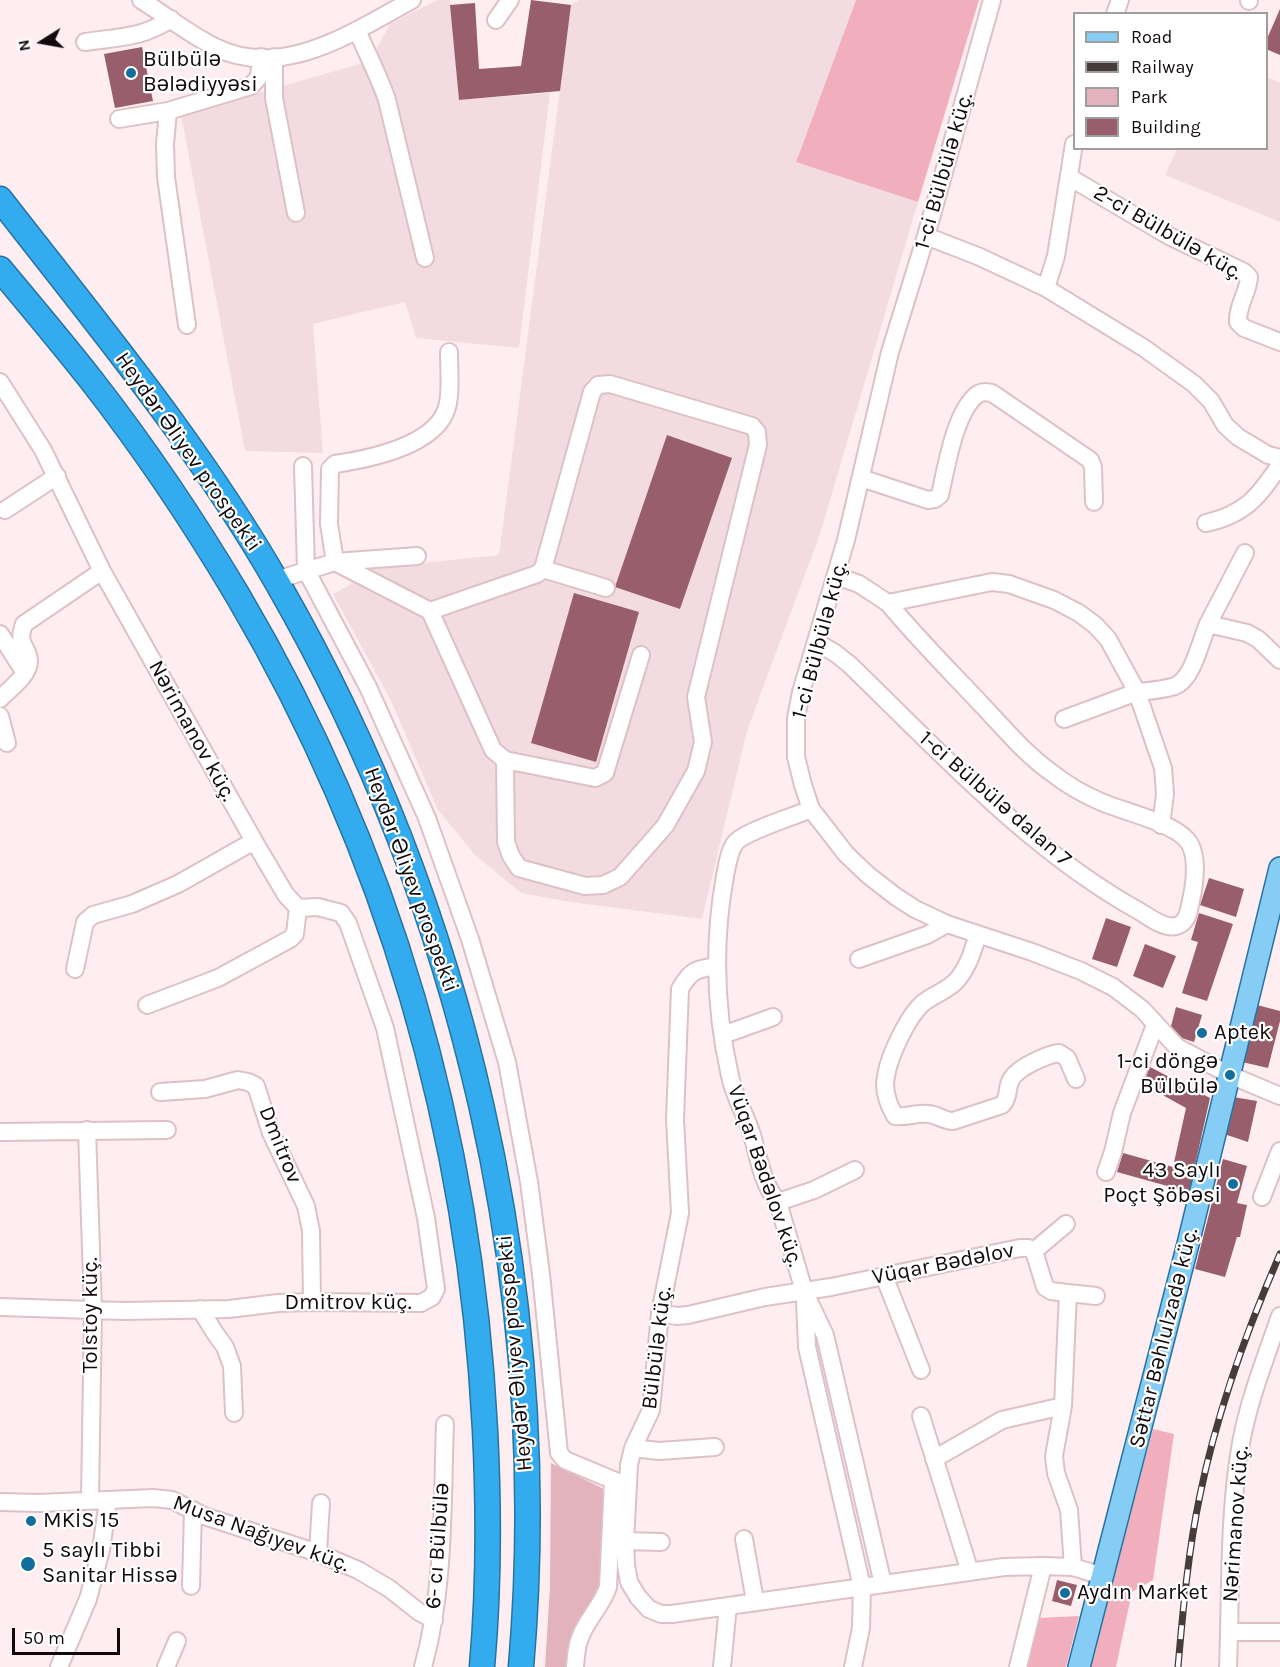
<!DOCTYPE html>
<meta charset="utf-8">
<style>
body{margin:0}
#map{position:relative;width:1280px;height:1667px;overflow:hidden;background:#ffeef1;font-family:Karla,sans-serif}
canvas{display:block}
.legend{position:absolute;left:1073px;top:12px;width:195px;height:138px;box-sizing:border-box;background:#fff;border:2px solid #a09d9d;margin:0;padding:8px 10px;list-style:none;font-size:18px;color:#11090b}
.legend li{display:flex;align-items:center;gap:12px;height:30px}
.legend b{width:30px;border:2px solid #a09d9d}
.north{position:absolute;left:12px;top:12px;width:60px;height:60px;-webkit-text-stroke:4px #fff;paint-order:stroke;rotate:259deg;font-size:16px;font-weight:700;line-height:24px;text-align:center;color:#11090b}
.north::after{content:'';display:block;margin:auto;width:21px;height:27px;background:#11090b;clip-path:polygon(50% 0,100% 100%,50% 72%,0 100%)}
.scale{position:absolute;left:12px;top:1628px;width:108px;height:27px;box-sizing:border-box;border:3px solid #11090b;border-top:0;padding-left:8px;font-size:18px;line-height:21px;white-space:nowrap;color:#11090b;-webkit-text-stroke:4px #fff;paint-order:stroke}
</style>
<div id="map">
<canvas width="1280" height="1667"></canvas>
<ul class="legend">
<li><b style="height:8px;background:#85cdf5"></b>Road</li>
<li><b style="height:8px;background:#463c3e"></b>Railway</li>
<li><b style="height:16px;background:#e2b2bd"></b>Park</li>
<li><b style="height:16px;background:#995e6c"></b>Building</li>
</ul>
<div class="north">N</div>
<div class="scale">50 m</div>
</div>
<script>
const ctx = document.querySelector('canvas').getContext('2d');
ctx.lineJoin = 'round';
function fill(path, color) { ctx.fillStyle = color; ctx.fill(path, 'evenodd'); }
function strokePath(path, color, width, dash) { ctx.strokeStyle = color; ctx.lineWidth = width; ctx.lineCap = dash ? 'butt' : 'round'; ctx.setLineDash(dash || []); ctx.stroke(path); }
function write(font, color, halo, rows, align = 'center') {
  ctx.font = font + ' Karla,sans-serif'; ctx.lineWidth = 4.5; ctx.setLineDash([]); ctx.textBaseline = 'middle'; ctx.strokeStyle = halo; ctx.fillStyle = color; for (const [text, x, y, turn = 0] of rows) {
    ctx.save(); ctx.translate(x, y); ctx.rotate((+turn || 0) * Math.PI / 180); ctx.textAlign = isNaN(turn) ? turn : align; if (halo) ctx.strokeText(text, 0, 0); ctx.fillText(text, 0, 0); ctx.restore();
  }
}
const built = new Path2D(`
 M437 0H450L459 100 550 93 519 348 416 338 405 302 313 324 323 453 245 451 181 115 370 61 390 24Z
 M579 0H856L796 161 918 202 820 534 747 731 702 919 570 902 521 893 475 855 438 810 391 701 333 594 364 577 374 568 499 555 571 5Z
 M1267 77 1280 83V222L1165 175 1177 149 1266 148Z`);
const green = new Path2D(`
 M551 1463 602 1488 608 1499 602 1590 569 1667H545L550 1587Z`);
const forest = new Path2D(`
 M856 0H979L918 202 796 162Z
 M1153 1429 1174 1434 1153 1580 1132 1592 1116 1667H1090Z
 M1079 1616 1066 1667H1027L1038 1618Z`);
const building = new Path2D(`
 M531 0 571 5 560 91 459 100 450 5 475 3 479 69 521 66Z
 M1280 9V55L1266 49V41Z
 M142 47 153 101 115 108 104 54Z
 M667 435 732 458 680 609 615 587Z
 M574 593 639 612 596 762 531 743Z
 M1209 878 1244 889 1236 917 1200 905Z
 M1199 913 1233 924 1207 1001 1182 993 1198 942 1191 940Z
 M1106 918 1131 927 1117 967 1092 959Z
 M1145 944 1176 956 1163 988 1133 976Z
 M1257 1005 1280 1011V1021L1268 1068 1242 1062Z
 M1176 1007 1202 1015 1194 1042 1169 1034Z
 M1150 1067 1210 1098 1189 1192 1117 1172 1123 1153 1173 1167 1186 1108 1141 1083Z
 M1233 1097 1257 1101 1248 1142 1224 1134Z
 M1223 1159 1247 1166 1237 1203 1247 1205 1240 1237H1237L1225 1277 1195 1269Z
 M1057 1580 1077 1585 1071 1606 1052 1601Z`);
const minor = new Path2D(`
 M141 0C165 15 189 34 215 47 282 81 355 31 412 0
 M992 0 926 236 890 352 846 540 801 692 796 718V757L803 785 811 809 846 854 868 875 895 896 915 909 947 924 1032 952 1081 971 1113 987 1142 1009 1177 1047 1230 1075 1280 1096
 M1249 1V0
 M1115 14 1120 0
 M496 20 510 0
 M357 30C367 54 379 76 387 100L425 258
 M85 42C119 37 142 38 171 19
 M274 57V98L296 213
 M168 111 165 144 166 177 187 325
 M119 119 168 111 251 86 259 77 261 57
 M1069 177 1169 236 1244 272 1249 277C1248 293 1237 306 1238 322L1244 328 1280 342
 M926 236 980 257 1046 288 1144 348 1194 384 1211 401 1225 425 1238 437 1268 455 1280 458
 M1046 288 1056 256 1074 144
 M0 382 43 450 102 571 254 841 286 895 298 908 295 934 290 939 218 978 147 1005
 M303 466 306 570 368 687 427 818 470 939 507 1062 529 1182 541 1274 559 1453 565 1460 627 1486
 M861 478 928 500 935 499 940 495C946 469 955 410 978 394 983 391 987 392 992 393L1090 460 1093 467 1094 502
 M5 510 57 476
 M1206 523C1246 514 1258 497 1280 465
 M335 562 430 611
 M335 562 417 556
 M543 569 606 588
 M837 576 859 584 888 603 992 582 1009 584 1054 600 1079 613 1095 625 1108 639 1137 692C1149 691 1163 690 1175 686 1193 679 1200 642 1208 624L1247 633 1258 639 1280 660
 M276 580 335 562 329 524 330 469 335 464C369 459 441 445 448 403 451 387 449 368 449 352
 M1208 624 1245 553
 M0 634 25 673
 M816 642 835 653 849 664C938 750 1029 850 1139 911 1149 917 1164 929 1176 926 1188 923 1189 910 1191 900 1195 883 1199 852 1186 839 1171 822 1121 811 1099 801 1083 794 1066 784 1052 773 1025 754 1003 727 980 703 949 670 917 638 888 603
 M0 699C9 689 29 676 29 661 28 644 16 647 24 624L102 571
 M0 716 7 743
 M1064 719 1137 692 1163 768 1165 794 1161 825
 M505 760 506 842 511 856 519 868 585 886 603 885 620 877 665 826 696 771 703 742 696 697 758 445 757 432 752 426 610 384 598 385 592 392 543 569 537 574 430 611 493 750 505 760 595 778 605 773 641 655
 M811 809C795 816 746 831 736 842 729 850 727 866 725 876 713 942 715 1010 730 1076 734 1097 746 1115 752 1135 759 1158 762 1184 778 1202L804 1291 825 1335 883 1584
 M978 934C973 950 969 966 957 980 949 990 934 994 923 1003 908 1016 889 1056 886 1076 883 1090 888 1104 895 1116 907 1118 918 1112 929 1114 938 1115 944 1121 953 1121L1002 1105C1011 1095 1005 1088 1012 1078 1019 1067 1046 1055 1059 1053L1067 1058 1076 1079
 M859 959 927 935 947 924
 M717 966C696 969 691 970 680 989L675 1119 680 1213 660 1313 651 1410 633 1448 629 1465 625 1541 626 1565 629 1582 638 1597 649 1609 661 1614H672L1004 1567 1043 1566 1073 1567 1103 1576
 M75 969 85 922 93 915 132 904 178 884 254 841
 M723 1035 773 1017
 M160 1092 205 1089 238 1080 248 1082 256 1086 271 1133 306 1206 311 1231 312 1302
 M87 1130 93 1309 90 1500
 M0 1132 167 1130
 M1106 1172 1113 1152 1122 1113 1155 1025
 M1262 1197 1280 1151
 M778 1202 814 1190 855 1170
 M1034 1251 1066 1224
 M884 1276 921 1370
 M1068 1293 1096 1296
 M805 1301 807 1347 862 1587 861 1628 853 1667
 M0 1307 123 1311 229 1309 278 1303 312 1302 421 1303 432 1297 436 1289 426 1218 385 1028 348 923 341 913 318 907 298 908
 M200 1309 215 1333 225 1347 232 1366 234 1413
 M660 1313 677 1316 688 1315 765 1297 831 1287 1020 1248H1028L1034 1251 1045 1287 1051 1291 1068 1293 1063 1406 1054 1456 1056 1473 1069 1510 1073 1567
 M921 1416 970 1572
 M633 1448 659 1451 715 1447
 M934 1459 1002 1420 1063 1406
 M0 1502 39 1503 153 1498 172 1500 204 1516 318 1553 358 1570 390 1589 419 1612 434 1620
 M744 1539 755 1601
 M625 1541 661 1542
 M318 1553 321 1503
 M191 1586 193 1510
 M1229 1632H1280
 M59 1667 88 1599 101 1550 108 1500
 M166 1667 177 1641
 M423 1667C445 1588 442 1505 445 1424
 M575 1667C576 1657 576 1647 580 1638 586 1620 602 1606 608 1587L613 1481
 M722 1667 728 1606
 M1018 1667 1043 1566
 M1228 1667C1231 1592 1228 1517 1241 1443 1249 1399 1266 1357 1280 1316`);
const major = new Path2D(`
 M1079 1667 1188 1244 1280 868`);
const highway = new Path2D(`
 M0 199C97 324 199 446 278 584 465 909 553 1293 521 1667
 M0 269C31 306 62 343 92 381 145 449 194 522 238 596 389 852 470 1134 485 1430 489 1509 489 1588 482 1667`);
const rail = new Path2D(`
 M1178 1667C1183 1610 1188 1552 1200 1495 1217 1412 1246 1332 1280 1254`);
const markers = [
 [131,73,6,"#126e9d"],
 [1202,1033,6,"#126e9d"],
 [1230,1075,6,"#126e9d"],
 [1233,1184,6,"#126e9d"],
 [31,1521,6,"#126e9d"],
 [28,1564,8,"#126e9d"],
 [1065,1593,6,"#126e9d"]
];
const poiNames = [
 ["Bülbülə",143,60],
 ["Bələdiyyəsi",143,85],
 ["Aptek",1214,1033],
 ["1-ci döngə",1218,1062,"right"],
 ["Bülbülə",1218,1087,"right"],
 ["43 Saylı",1221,1171,"right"],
 ["Poçt Şöbəsi",1221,1196,"right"],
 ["MKİS 15",43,1521],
 ["5 saylı Tibbi",42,1551],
 ["Sanitar Hissə",42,1576],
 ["Aydın Market",1077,1593]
];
const streetNames = [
 ["1-ci Bülbülə küç.",944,171,-74],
 ["2-ci Bülbülə küç.",1168,233,30],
 ["Heydər Əliyev prospekti",188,452,55],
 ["1-ci Bülbülə küç.",820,640,-75],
 ["Nərimanov küç.",192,731,61],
 ["1-ci Bülbülə dalan 7",995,799,41],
 ["Heydər Əliyev prospekti",411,880,70],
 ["Dmitrov",280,1145,68],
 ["Vüqar Bədəlov küç.",765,1176,71],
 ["Vüqar Bədəlov",943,1264,-11],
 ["Dmitrov küç.",348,1303],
 ["Tolstoy küç.",91,1315,-90],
 ["Səttar Bəhlulzadə küç.",1164,1338,-76],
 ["Bülbülə küç.",657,1348,-83],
 ["Heydər Əliyev prospekti",515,1353,-95],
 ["Nərimanov küç.",1236,1524,-86],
 ["Musa Nağıyev küç.",261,1534,20],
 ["6- cı Bülbülə",438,1546,-86]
];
fill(built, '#f3dce1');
fill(green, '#e2b2bd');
fill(forest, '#f1afbe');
fill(building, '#995e6c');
strokePath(minor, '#ddc1c6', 20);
strokePath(major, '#27739f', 24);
strokePath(highway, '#27739f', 27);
strokePath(minor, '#fff', 16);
strokePath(major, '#85cdf5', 21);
strokePath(highway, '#33acef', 24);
strokePath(rail, '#463c3e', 7);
strokePath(rail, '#fff', 4.5, [14]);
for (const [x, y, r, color] of markers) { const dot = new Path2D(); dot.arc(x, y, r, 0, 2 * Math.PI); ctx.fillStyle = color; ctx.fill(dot); strokePath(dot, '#fff', 2); }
write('22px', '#11090b', '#fff', poiNames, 'left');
write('22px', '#11090b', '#fff', streetNames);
</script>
